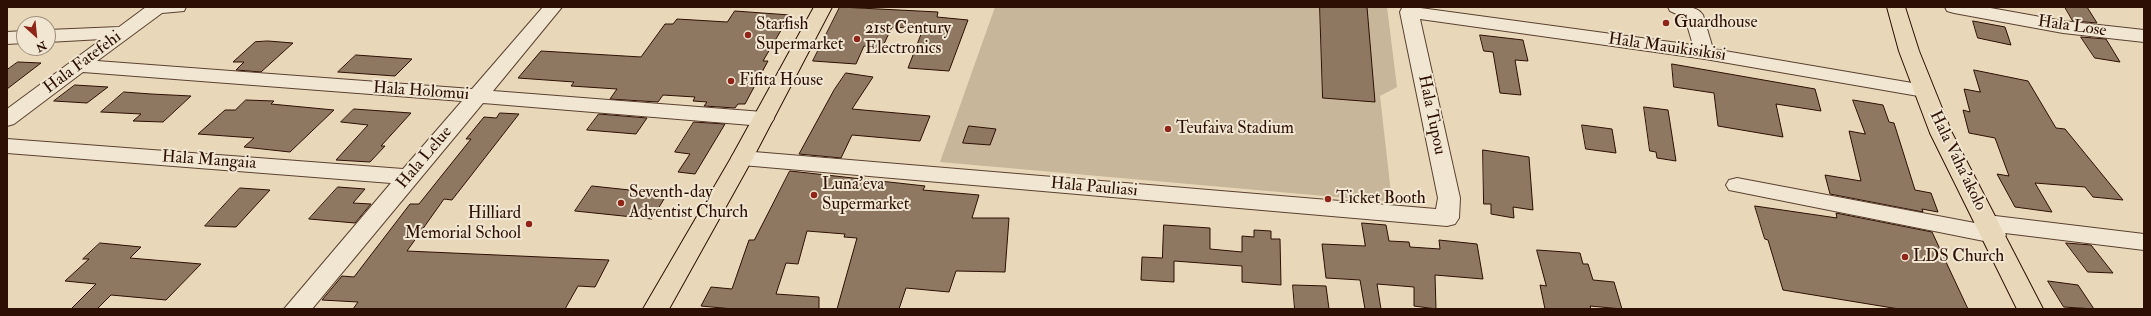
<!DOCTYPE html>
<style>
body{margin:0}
#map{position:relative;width:2151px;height:316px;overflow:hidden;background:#e8d8b9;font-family:"IM FELL Double Pica",serif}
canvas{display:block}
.frame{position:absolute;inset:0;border:8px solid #2d0f03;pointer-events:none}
.north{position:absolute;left:16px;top:16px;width:40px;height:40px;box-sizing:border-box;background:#f0e6d2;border:1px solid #a2907f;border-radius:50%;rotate:153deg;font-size:11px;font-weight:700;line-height:16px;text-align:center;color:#2d0f03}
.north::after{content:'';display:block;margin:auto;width:14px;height:18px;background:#8f2418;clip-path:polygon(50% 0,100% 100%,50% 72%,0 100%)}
</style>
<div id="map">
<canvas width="2151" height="316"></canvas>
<div class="frame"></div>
<div class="north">N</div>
</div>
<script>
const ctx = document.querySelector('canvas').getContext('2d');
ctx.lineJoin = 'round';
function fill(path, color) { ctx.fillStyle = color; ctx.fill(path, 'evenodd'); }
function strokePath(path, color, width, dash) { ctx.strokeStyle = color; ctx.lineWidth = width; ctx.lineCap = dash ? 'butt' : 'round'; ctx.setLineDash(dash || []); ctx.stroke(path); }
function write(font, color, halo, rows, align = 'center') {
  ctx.font = font + ' "IM FELL Double Pica",serif'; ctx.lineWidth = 4; ctx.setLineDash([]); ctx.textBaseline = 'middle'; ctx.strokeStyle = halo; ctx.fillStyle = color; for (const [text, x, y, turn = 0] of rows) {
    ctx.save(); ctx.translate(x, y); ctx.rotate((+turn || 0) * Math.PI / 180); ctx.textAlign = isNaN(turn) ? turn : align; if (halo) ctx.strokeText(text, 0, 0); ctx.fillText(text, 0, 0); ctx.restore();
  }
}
const green = new Path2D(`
 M995 7H1387L1397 87 1380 96 1392 202 940 162Z`);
const building = new Path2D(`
 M840 7 938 12 937 17 968 20 949 71 908 68 923 29 892 27 882 48 864 46 856 64 813 61Z
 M1320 7H1367L1375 102 1323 98Z
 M2065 7H2087L2097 23 2073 21Z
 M735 11 790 15 763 61H768L745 104H738L735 108 704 106 707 102 693 101 695 97 663 95 658 102 610 99 617 89 571 86 574 82 518 78 541 51 641 57 665 24H673L677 19 727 22Z
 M1973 21 2005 27 2011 45 1978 38Z
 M1480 35 1523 40 1528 61 1515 60 1521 95 1500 93 1493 52 1484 51Z
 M2081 37 2106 39 2120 62 2095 58Z
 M268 41 293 43 261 72 236 70 244 62H233L255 42Z
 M356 55 412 59 395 76 338 72Z
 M18 62 41 63 7 89V70Z
 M1672 64 1815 89 1821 111 1776 104 1783 137 1718 126 1714 93 1674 87Z
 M1974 70 2028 81 2056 128 2065 129 2123 200 2093 197 2085 187 2035 183 2052 212 2015 207 1997 174 2009 176 1995 138 1969 133 1963 110 1970 112 1964 89 1980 92Z
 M846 73 873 77 852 109 930 116 920 141 852 135 841 158 799 154 834 90Z
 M75 85 108 87 87 103 54 101Z
 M124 92 151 94 191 96 163 122 133 121 141 114 101 112Z
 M246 100 274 101 271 104 334 110 290 152 244 147 254 138 198 134 225 110H235Z
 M1853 100 1883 105 1889 122 1894 123 1915 190 1931 193 1938 212 1922 209 1923 212 1830 194 1825 175 1861 181 1849 131 1865 134Z
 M1644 107 1668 110 1676 161 1657 158 1656 152 1650 151Z
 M354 109 411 113 381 146H385L370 162 336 160 368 125 341 122Z
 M500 113 519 114 452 200 444 199 407 251 609 260 595 287 578 286 565 309H353L358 302 322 300 342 276 354 277 410 204H419L471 139H466L484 117 496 118Z
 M599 114 647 118 636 134 587 130Z
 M694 122 725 124 695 174 678 172 690 154 675 152Z
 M1582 125 1612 129 1616 153 1586 149Z
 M969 126 996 129 990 145 963 143Z
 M1483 150 1529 157 1533 210 1513 207 1514 218 1491 214V204H1484Z
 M790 171 925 186 923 190 979 195 972 218H1009L1005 272 956 271 949 292 906 288 899 309H837L857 238 844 237 845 234 807 231 798 264 786 263 776 294 819 297V309H733L701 306 711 287 732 289 749 240H754Z
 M592 186 667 194 652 219 575 211Z
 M338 187 365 189 353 203 371 204 355 223 309 219Z
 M240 188 270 190 236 227 205 226Z
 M1755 206 1837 218 1836 213 1932 232 1968 309H1899L1783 290 1768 240 1765 239Z
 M1362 223 1386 225 1389 241 1409 242 1410 247 1440 249 1439 240 1477 244 1483 279 1435 275 1436 309 1414 306V287L1377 284 1381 309H1365L1360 280 1326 278 1322 244 1365 246Z
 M1164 225 1210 228V249L1242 252V236L1254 237V230L1271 231V239H1280L1281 285 1242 282V266L1174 261V282L1141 280 1142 257 1162 258Z
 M100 243 141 247 130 258 201 264 166 300 111 295 97 309H71L96 284 65 281 89 259H83Z
 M2066 243 2091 245 2113 273 2088 272Z
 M1537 250 1580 253 1583 264H1588L1593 280 1614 282 1622 309 1590 306 1591 309H1545L1540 285 1546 286Z
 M2048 281 2078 285 2094 309 2064 307Z
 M1293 285 1326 286 1329 309H1295Z`);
const minor = new Path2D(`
 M146 7H186L184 11 162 13 97 61 472 89 543 7H562L493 91 763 112 770 114 774 119 770 124 763 126 483 103 312 309H284L391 183 7 153V139L403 169 462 101 83 72 14 124 7 126V109L102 39 48 42V30L119 27Z
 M1413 7 1693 45 1685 18 1670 11 1668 7C1680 7 1696 4 1703 15L1713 49 1924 85 1931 87 1934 91 1931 95 1924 97 1705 59 1420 19 1460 198 1459 218 1455 224 1447 226 742 165 734 163 731 158 734 153 742 151 1436 209 1438 198 1400 12 1402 8Z
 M1945 7H1985L2063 21 2144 30V42L2063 33 1954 13 1947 11Z
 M24 31V43L7 44V32Z
 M1737 178 1975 223 1979 217 1987 215 2144 234V250L2005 233 2006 235 2002 241 1994 243 1729 190 1726 185 1729 180Z`);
const major = new Path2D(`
 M814 7H832L753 158 669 309H643L731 158Z
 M1887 7H1905L1919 51 1952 133 2043 309H2017L1930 133 1899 51Z`);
const markers = [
 [1666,23,4,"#8f2418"],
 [748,35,4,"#8f2418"],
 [857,39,4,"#8f2418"],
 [731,81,4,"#8f2418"],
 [1168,129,4,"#8f2418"],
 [814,195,4,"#8f2418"],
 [1328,199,4,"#8f2418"],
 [621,203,4,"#8f2418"],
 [529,224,4,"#8f2418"],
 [1905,257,4,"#8f2418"]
];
const poiNames = [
 ["Guardhouse",1674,23],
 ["Starfish",756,25],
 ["Supermarket",756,45],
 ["21st Century",865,29],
 ["Electronics",865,49],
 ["Fifita House",739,81],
 ["Teufaiva Stadium",1176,129],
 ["Luna'eva",822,185],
 ["Supermarket",822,205],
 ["Seventh-day",629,193],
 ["Adventist Church",629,213],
 ["Ticket Booth",1336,199],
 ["Hilliard",521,214,"right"],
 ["Memorial School",521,234,"right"],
 ["LDS Church",1913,257]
];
const streetNames = [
 ["Hala Lose",2072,27,8],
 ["Hala Mauikisikisi",1667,48,8],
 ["Hala Fatefehi",83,63,-37],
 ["Hala Holomui",421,92,4],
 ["Hala Tupou",1431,115,78],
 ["Hala Lelue",425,158,-50],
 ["Hala Mangaia",209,161,4],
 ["Hala Vaha'akolo",1957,161,64],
 ["Hala Pauliasi",1094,188,5]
];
fill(green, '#c8b69a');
fill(building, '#8e7862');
strokePath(building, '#2d0f03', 1);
strokePath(minor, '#5c4130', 2);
strokePath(major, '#2d0f03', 2);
fill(minor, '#f0e6d2');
fill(major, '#e8d8b9');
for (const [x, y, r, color] of markers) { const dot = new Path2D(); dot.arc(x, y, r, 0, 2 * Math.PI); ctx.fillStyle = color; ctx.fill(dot); strokePath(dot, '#f0e6d2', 1.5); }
write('17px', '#2d0f03', '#f0e6d2', poiNames, 'left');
write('17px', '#2d0f03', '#f0e6d2', streetNames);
</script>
